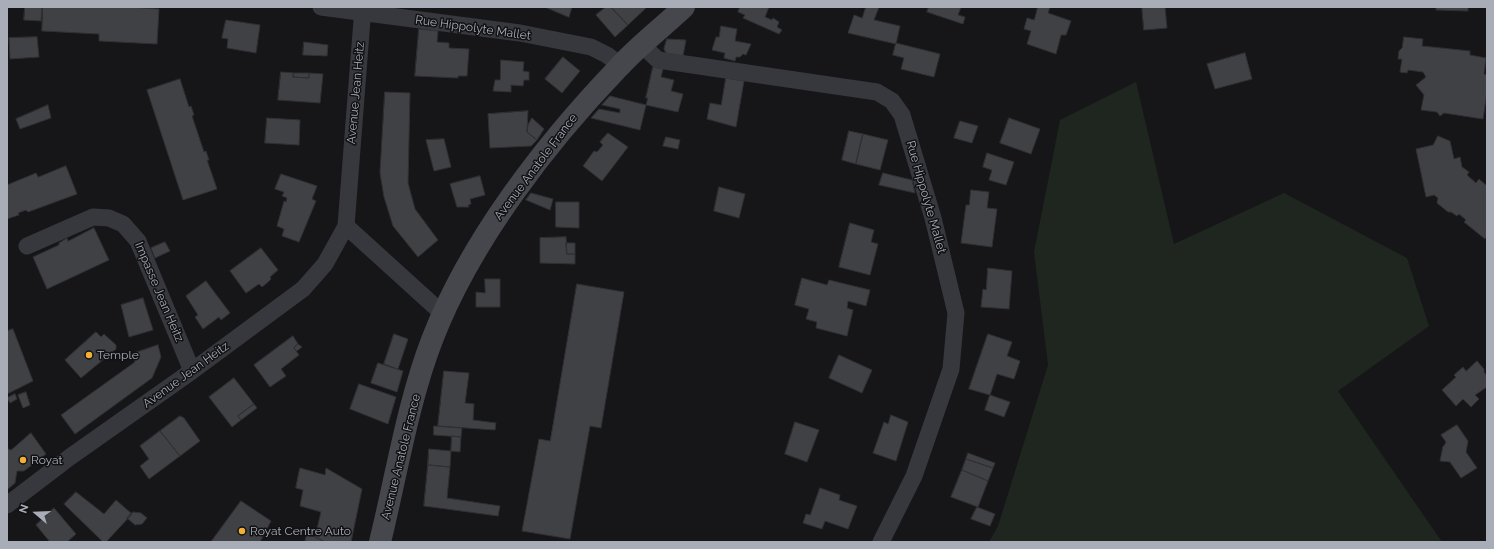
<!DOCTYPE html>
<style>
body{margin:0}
#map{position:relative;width:1494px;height:549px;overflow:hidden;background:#161618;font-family:Raleway,sans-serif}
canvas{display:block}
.frame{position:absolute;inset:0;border:8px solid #a8adb8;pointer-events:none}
.north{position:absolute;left:16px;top:493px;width:40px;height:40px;-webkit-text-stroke:3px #111113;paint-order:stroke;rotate:289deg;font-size:11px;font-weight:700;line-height:16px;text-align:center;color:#a8adb8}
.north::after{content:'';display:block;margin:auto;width:14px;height:18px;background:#a8adb8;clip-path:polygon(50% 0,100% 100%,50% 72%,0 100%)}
</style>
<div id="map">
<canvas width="1494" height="549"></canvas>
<div class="frame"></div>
<div class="north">N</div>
</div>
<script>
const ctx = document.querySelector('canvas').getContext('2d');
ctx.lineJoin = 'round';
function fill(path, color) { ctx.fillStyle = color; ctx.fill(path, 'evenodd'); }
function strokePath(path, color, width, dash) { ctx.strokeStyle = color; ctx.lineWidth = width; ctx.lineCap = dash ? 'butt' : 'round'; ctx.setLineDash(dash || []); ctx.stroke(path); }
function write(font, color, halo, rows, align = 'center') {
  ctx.font = font + ' Raleway,sans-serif'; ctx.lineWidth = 3; ctx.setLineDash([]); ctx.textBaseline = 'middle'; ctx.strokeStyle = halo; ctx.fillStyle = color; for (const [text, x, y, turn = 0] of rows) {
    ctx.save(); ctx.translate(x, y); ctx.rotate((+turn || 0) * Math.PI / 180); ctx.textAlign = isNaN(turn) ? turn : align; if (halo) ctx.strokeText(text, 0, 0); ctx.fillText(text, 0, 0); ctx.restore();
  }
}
const green = new Path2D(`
 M1136 82 1174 244 1284 193 1407 258 1429 326 1338 391 1442 542H989L998 526 1048 365 1034 252 1060 120Z`);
const building = new Path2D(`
 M25 7H42L41 21 24 20Z
 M43 7H129L159 9 157 44 99 41V34L42 31Z
 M545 7H572L569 17Z
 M606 7H611L628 25 615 37 596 15Z
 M611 7H647L628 25Z
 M740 7H769L765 17 772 20 773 18 779 22 777 27 782 30 779 34 743 18 745 15 738 12Z
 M866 7H879L874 20 900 26 896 44 848 33 854 15 862 18Z
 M929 7H961L958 15 965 17 963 24 927 12Z
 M1038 7H1050L1048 13 1071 21 1066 35H1061L1056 54 1027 44 1031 31 1024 29 1027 18 1034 20Z
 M1142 7H1165L1167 28 1144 30Z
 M1437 7H1468V11L1436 10Z
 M226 20 260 25 256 53 227 48 228 39 222 38Z
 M721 26 737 29 735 41 751 44 746 55 743 54 740 57H736L735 61 724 58 725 53 712 50 716 37H719Z
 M419 29 438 31 437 42 449 43V48L469 49 467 76H458V78L415 76Z
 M37 37 39 57 10 59 9 38Z
 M1404 37 1423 39 1422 46 1470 51V55L1486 58 1484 74 1487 75V92L1483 119 1444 113 1440 116 1437 112 1421 110 1424 95 1416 85 1426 77 1423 72 1408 70 1407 73 1400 72 1402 59H1398L1399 51 1402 48Z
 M667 39 686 40 683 56 666 53 664 49Z
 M304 42 328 45 327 56 303 55Z
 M896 43 940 54 934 77 901 69 904 58 893 55Z
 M1245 53 1252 79 1215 89 1207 64Z
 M563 57 580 71 562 93 545 79Z
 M501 60 524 62 523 71 529 72V80H524L523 86 511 85V92L493 91 495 80H500Z
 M653 67 663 69 661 77 674 80 671 91 683 94 678 112 646 105 648 98H646Z
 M281 72 294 73 293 77 309 78V73L323 74 320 103 278 100Z
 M294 73H309V78L293 77Z
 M726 78 744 81 736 127 707 119 710 103 721 105Z
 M180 79 189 107 191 106 194 115 192 116 204 152 206 151 209 160H207L217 189 183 200 147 90Z
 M385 92 410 93 408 183 415 209 438 240 418 257 393 226 384 197 380 173Z
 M610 96 646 105 640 130 591 118 599 109 620 113V109L602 105Z
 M48 105 51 118 20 129 16 119Z
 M528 111 527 132 537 140 531 146 490 148 488 114Z
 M267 118 300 120 299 145 265 143Z
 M532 118 544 129 537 140 527 132 528 125Z
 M1009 118 1040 129 1031 154 1000 143Z
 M960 121 978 126 972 143 954 138Z
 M849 131 863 134 856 164 842 160Z
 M608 133 628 147 602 181 583 166 594 151 597 152 603 145 600 142Z
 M863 134 888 140 880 170 856 164Z
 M1438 136 1450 141 1454 159 1460 157 1462 167 1469 172 1467 175 1476 183 1479 179 1487 186V236L1485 239 1464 222 1466 220 1459 214 1457 216 1451 212H1448L1437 203 1438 198 1434 195 1426 197 1416 149 1433 145Z
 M666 137 680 140 678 149 663 146Z
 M444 139 451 167 434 171 426 140Z
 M987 153 1014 162 1006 185 989 180 992 170 983 167Z
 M66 166 77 194 28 212 26 210 18 213 19 215 7 219V185L36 173 38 177Z
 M883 173 912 180 915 193 879 185Z
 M281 174 317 186 312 199 316 201 299 242 282 236 284 229 277 226 284 201 286 202 287 198 282 196 284 192 275 189Z
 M480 176 485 195 470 199 471 204 468 205 469 207H457L450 184Z
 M719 187 745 194 739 218 714 211Z
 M971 190 989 192 987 208 997 209 992 247 961 243 966 205H969Z
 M531 193 553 199 550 210 526 200Z
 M556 202H579V228L556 227Z
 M850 223 874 230 871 242 878 244 870 275 839 267Z
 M94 228 109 260 47 289 33 257 59 245V243L67 238 68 241Z
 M566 237 567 254H575V264L540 263V238Z
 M165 242 170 251 155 258 151 248Z
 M566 243H575V254H567Z
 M261 248 278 270 270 277 271 279 267 283 262 287 259 284 246 293 230 271Z
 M988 268 1012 271 1009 309 981 307 983 289 986 290Z
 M802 278 827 285 829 280 870 290 866 306 848 301 847 308 853 310 847 336 816 328 817 322 806 319 809 309 795 305Z
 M485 279H500V307H476V292L485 293Z
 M206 281 230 313 221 320 219 317 203 329 195 317 198 315 186 296Z
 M577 284 624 292 601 428 590 426 570 539 522 531 539 439 550 441Z
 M143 298 153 330 129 337 121 305Z
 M13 329 33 381 7 394V331Z
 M96 332 101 337 104 334 116 345V349L81 378 65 360Z
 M394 334 408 339 398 369 384 364Z
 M988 334 1012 342 1007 356 1020 361 1014 379 997 374 990 395 969 389Z
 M293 336 298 344 294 348 299 355 281 369 286 376 270 387 254 365Z
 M298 344 302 347 297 351 294 348Z
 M158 345 161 357 152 378 75 434 61 415 135 362 132 354Z
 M839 355 872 370 862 393 829 378Z
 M1477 361 1484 369V372L1487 376V387L1475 395 1479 399 1471 407 1463 399 1456 406 1442 390 1456 377 1454 375 1463 367 1466 371Z
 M378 363 403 371 397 392 371 383Z
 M444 371 469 373 465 403 474 404 473 420 496 423 495 430 438 426Z
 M234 378 254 404 238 416 241 420 232 427 209 397Z
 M359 384 396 397 388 424 350 409Z
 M26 392 30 405 23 408 18 395Z
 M15 394 17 399 10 403 7 398Z
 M990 395 1010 402 1004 417 985 410Z
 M254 404 257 408 241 420 238 416Z
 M891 415 908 422 896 461 873 453 884 422 888 424Z
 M180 416 184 418 200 441 180 456 160 431Z
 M795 422 819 430 807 462 785 454Z
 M1457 425 1468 441 1466 452 1477 468 1461 478 1450 462 1440 461 1443 446H1444L1446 442 1441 435Z
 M434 426 462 428 461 437 434 435Z
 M160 431 180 456 149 479 140 466 149 459 140 446Z
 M31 433 46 454 24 471H17L15 483 7 490V444L8 449 11 450Z
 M452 436 461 437 460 452 451 451Z
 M429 449 451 451 450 467 428 465Z
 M968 453 995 463 993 468 966 459Z
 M966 459 993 468 988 481 962 470Z
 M428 465 450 467 447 498 500 506 498 516 424 506Z
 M300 468 325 475 326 468 362 489 351 542H325L315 537 321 512 300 506 303 490 296 488Z
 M962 470 988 481 978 507 951 497Z
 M820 488 840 495 839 500 857 506 848 529 825 521 822 529 803 523 806 514 810 515Z
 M76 492 104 514 116 500 132 514 106 542H103L64 504Z
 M241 501 271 521 260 542H211Z
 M977 507 995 514 990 526 971 519Z
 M54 508 76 534 67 542H50L36 525Z
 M133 512 141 513 147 518 142 524 135 525 127 518Z
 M307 534 315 537 325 542H305Z`);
const minor = new Path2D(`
 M321 7 520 33 591 47 607 55 620 65
 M642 45 658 60 877 92 892 101 902 115 933 218 956 313 951 369 914 476 881 542
 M346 226 443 314
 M27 246 93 217 109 218 123 224 138 241 192 371
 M7 505 70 457 192 371 303 289 325 264 346 226 363 7`);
const secondary = new Path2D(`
 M380 542C396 477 408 402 432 340 470 241 546 143 619 67 639 45 663 27 684 7`);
const markers = [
 [89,355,4,"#f2b134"],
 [23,460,4,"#f2b134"],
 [242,531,4,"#f2b134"]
];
const streetNames = [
 ["Rue Hippolyte Mallet",473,28,8],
 ["Avenue Jean Heitz",356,93,-85],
 ["Avenue Anatole France",536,167,-53],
 ["Rue Hippolyte Mallet",926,197,74],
 ["Impasse Jean Heitz",159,292,67],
 ["Avenue Jean Heitz",186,375,-36],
 ["Avenue Anatole France",401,457,-76]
];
const poiNames = [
 ["Temple",97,355],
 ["Royat",31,460],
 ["Royat Centre Auto",250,531]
];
fill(green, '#1e261f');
fill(building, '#404145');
strokePath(building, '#303034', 1);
strokePath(minor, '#37383d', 17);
strokePath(secondary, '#45474d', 22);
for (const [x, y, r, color] of markers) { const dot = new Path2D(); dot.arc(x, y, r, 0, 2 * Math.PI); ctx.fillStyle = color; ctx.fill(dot); strokePath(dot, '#111113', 1.5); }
write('12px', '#a8adb8', '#111113', streetNames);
write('12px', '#a8adb8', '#111113', poiNames, 'left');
</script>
